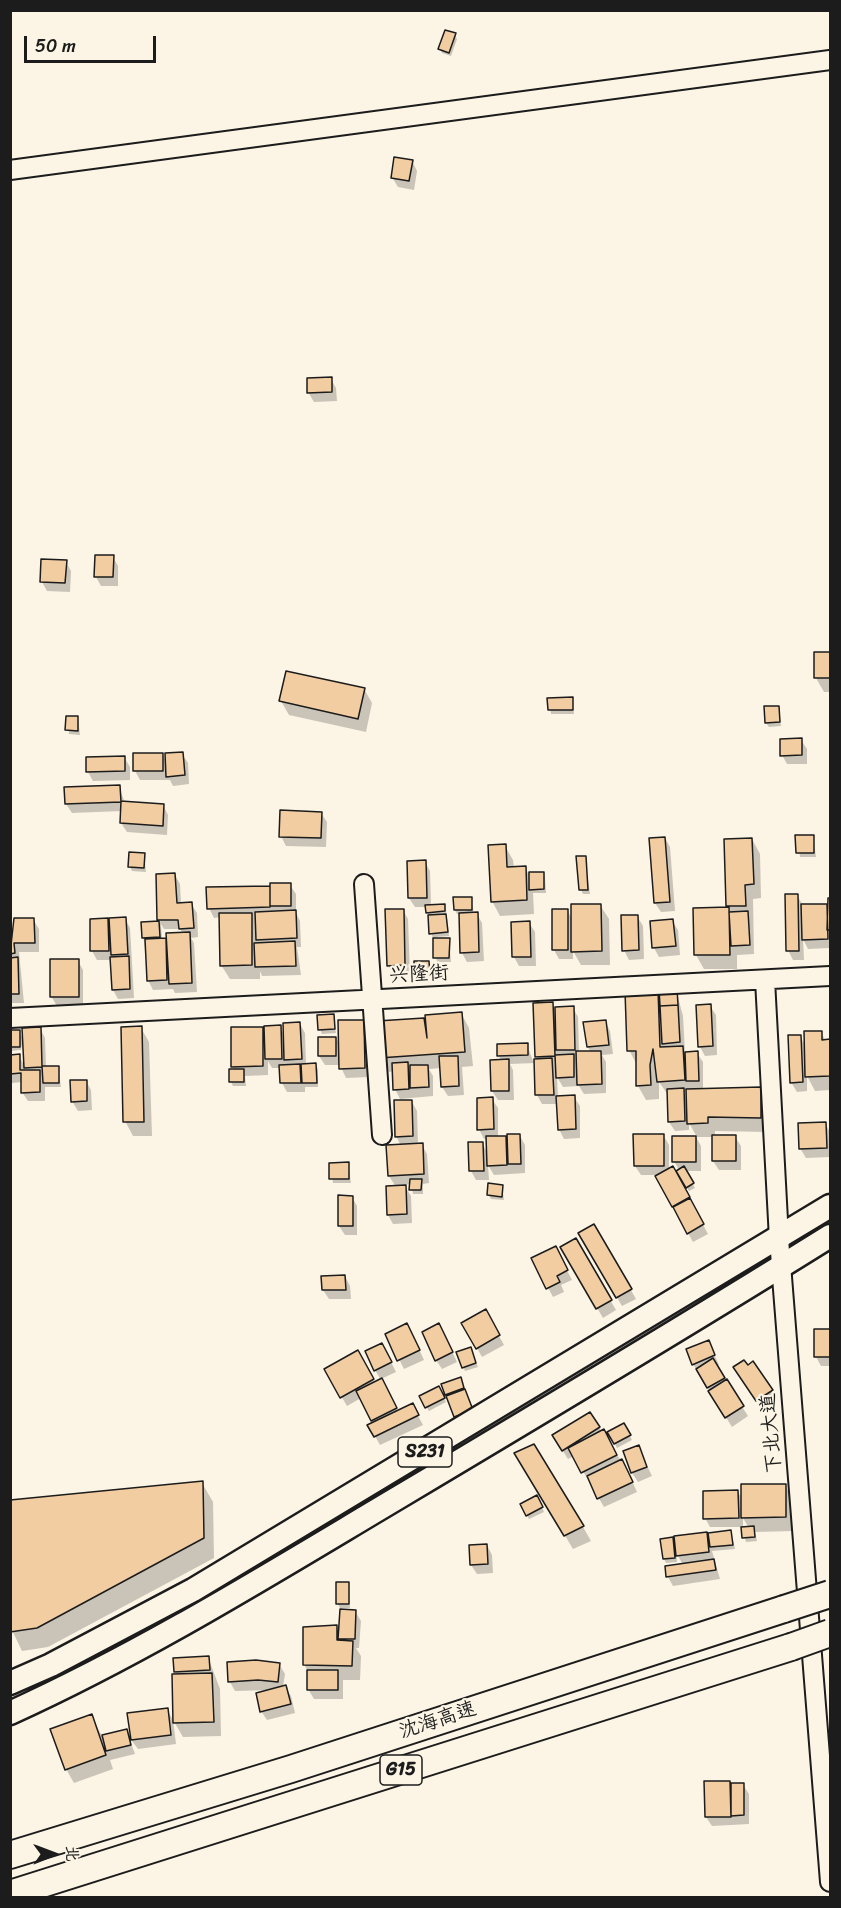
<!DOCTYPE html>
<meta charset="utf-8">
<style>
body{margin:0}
#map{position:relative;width:841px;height:1908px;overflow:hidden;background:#fcf5e5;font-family:Sriracha,"LXGW WenKai TC",sans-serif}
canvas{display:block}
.frame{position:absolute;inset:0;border:12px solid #1c1c1c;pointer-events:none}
.north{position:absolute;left:24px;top:1824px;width:60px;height:60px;-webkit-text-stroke:4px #fcf5e5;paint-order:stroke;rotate:89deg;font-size:16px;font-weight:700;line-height:24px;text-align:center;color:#1c1c1c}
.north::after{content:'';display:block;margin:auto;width:21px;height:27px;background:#1c1c1c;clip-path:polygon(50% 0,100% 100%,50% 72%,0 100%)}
.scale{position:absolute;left:24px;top:36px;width:132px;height:27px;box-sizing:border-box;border:3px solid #1c1c1c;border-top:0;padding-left:8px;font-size:18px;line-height:21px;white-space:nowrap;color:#1c1c1c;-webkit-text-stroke:4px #fcf5e5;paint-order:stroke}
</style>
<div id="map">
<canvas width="841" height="1908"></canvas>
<div class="frame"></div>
<div class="north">北</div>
<div class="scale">50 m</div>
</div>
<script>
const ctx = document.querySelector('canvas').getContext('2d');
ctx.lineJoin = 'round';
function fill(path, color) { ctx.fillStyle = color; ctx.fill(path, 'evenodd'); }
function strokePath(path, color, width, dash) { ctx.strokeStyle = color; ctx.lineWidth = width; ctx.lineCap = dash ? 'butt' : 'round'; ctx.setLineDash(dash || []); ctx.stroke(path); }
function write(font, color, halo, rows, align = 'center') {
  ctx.font = font + ' Sriracha,"LXGW WenKai TC",sans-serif'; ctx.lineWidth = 4.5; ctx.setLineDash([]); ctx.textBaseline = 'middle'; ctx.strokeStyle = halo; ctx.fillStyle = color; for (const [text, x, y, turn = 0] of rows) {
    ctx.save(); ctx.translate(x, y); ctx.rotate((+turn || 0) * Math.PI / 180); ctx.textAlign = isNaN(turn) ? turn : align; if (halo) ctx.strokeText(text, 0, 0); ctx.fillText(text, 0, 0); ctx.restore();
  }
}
const shadow = new Path2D(`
 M455 35 457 39 451 56 442 53 440 49Z
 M412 161 417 171 414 190 398 187 392 177Z
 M331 379 336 388 337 401 314 402 308 392Z
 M113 557 118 566V586H101L96 577Z
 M66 562 71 571 70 592 47 591 42 582Z
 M816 654H830V692H824L816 678Z
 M364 689 372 703 366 732 289 715 281 701Z
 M549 699H572L574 714H551Z
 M778 707 781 726 769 727 766 723Z
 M67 717 78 718 80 735 69 734Z
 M801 740 807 749V764H787L782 755Z
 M162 754 167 762 182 754 188 763 189 784 173 786 170 780H140L135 771Z
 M124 757 130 767V780L93 781 88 772Z
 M119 787 125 803 163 805 168 815 167 835 127 832 121 823 122 811 72 813 66 804V789Z
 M321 813 327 822 326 847 286 846 281 836Z
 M797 836H813L816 857H800Z
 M665 838 670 847 675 911 661 912 655 903Z
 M752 839 760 854 761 898 753 899 754 954 737 955V969H704L696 955 695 909H729L726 840Z
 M505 846 513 860 514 868H525L528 873H543L545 877 546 893H533L534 914 500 916 492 901Z
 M144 855 146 872 132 871 130 867Z
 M585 857 590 894H583L581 890Z
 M425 862 430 871 431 906 444 905 446 909 449 936 436 937V939H449L451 962H437L427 907H415L409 898Z
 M175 875 180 884 181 904H191L197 913 198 937 191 938 194 943 197 992 175 993 173 989 153 990 148 980 142 923 160 922ZM161 924 164 929H180L183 934 162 940Z
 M290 885 296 894V913L300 921 301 947H297L301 975 262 976 260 971V979H230L221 965V917L214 918 209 908 208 889Z
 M797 895 802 904 826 905 829 930 830 900V948L808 949 803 939 804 960H793L788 950Z
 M471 898 474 914H477L482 923 484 961 467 962 462 953 461 914H457L455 910Z
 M600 905 609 919 610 965H581L573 951V959H559L554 950 567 910 572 919Z
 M403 910 408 919 410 974 394 975 388 965Z
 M637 916 643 926 644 959 629 960 624 950Z
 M33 919 39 929V952H19L24 1003H10V938H16Z
 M125 919 130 928 134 998 118 999 113 990 112 960H97L92 951 107 920 111 927Z
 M672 921 678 930 680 955 659 957 654 948Z
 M529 923 535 932 536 966H519L514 957Z
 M78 961 83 970V1006H57L51 996Z
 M428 962 431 978H418L416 974Z
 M676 990 683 1016 685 1053H697L703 1062V1090L760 1089 769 1103 768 1132 715 1131V1137H735L741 1146V1170H719L713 1161V1137H696L701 1146V1171H685L695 1188 689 1191 678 1171 675 1173 708 1234 693 1242 656 1175H641L635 1166 663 1135 669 1145V1170L675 1173 679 1170 674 1161V1137H697L689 1123V1130L675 1131 669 1122 668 1095 659 1082V1099L646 1100 638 1086 637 1065 629 1050 657 991 661 998Z
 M552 1004 555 1008H573L578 1017 579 1053H591L588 1047 605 1021 610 1031 613 1054 602 1055 606 1062V1093L584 1094 579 1086 563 1087 557 1077 558 1097H574L580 1106V1138L564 1139 559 1129 558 1104H542L537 1095 535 1063 510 1064 513 1070 514 1100H498L492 1091 502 1061 498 1055 527 1045 533 1061 538 1060 536 1056Z
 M710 1006 716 1015 717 1055 705 1056 700 1047Z
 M461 1013 469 1028 473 1066 462 1067 464 1095 448 1096 442 1087V1068L429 1069 433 1076V1096L400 1099 395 1089 394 1071 389 1072 381 1057 423 1020 427 1027Z
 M333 1016 336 1033 322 1034 320 1029Z
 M363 1021 368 1031 369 1077 346 1078 340 1065H325L319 1056 336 1038 340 1045Z
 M300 1024 305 1033 306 1065H315L318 1069V1087H305V1092H287L282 1083 281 1068H272L268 1061V1075L245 1076 246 1086H233L231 1082 235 1071 232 1066 262 1029 266 1035 280 1027 284 1035Z
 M40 1028 45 1038 46 1068H58L61 1087H45V1101H28L22 1092V1082L12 1083 10 1080V1056H19L25 1067Z
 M141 1028 149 1042 152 1136H133L125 1121Z
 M10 1031H19L23 1039 21 1050 10 1051Z
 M821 1033 826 1041H830V1090L815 1091 807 1076V1091L797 1092 791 1082 800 1036 806 1047Z
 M86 1081 91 1090 92 1110 78 1111 72 1101Z
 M492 1099 498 1108V1137L520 1136 525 1145V1173L494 1175 488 1165 489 1180H476L471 1171 482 1143 488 1154V1138L484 1139 479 1129Z
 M412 1102 417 1111 418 1145H422L427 1154 429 1183 423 1184V1194H413L411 1184 404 1185 411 1196 412 1223 393 1224 388 1215 396 1187 389 1176 401 1146 396 1136Z
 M830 1122V1157L806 1158 800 1148 825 1123 830 1132Z
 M330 1164H348L351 1183H333Z
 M502 1186 504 1200 491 1199 489 1195Z
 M352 1197 357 1206V1235H345L339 1226Z
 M594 1226 636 1299 622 1306 580 1234Z
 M575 1240 616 1310 603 1318 562 1248Z
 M560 1257 572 1280 561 1285 564 1292 553 1297 533 1259Z
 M345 1276 350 1286 351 1299H329L323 1290V1277Z
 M485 1311 504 1345 482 1357 463 1323Z
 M815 1330H830V1366H821L816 1357Z
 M412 1334 424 1360 404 1369 387 1335Z
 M444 1335 457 1362 442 1369 436 1360Z
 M708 1341 719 1365 716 1366 748 1416 732 1427 693 1364Z
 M358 1352 375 1383 381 1380 375 1370 387 1354 396 1372 381 1379 398 1412 417 1414 423 1425 380 1445 375 1436 374 1423 361 1398 347 1406 326 1370Z
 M472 1353 478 1367 465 1371 463 1367Z
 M740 1377 771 1391 777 1400 763 1409Z
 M462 1383 477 1419 460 1426 446 1394Z
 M438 1388 446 1402 429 1411 421 1397Z
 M590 1414 627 1470 637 1492 604 1507 574 1456 568 1459 559 1445Z
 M624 1425 632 1440 617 1448 609 1432Z
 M533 1446 583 1527 591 1541 573 1549 516 1453Z
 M638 1447 652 1476 638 1482 632 1473Z
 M202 1483 213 1502 214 1558 48 1647 22 1651 10 1626Z
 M785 1485 793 1500V1531L755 1532 757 1541 746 1542 742 1527H710L705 1518 737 1491 743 1500ZM743 1518 749 1528 743 1529Z
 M537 1497 544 1512 529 1519 522 1505Z
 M731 1532 735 1549 712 1551 720 1579 673 1586 668 1577 683 1565 676 1552 677 1562 666 1563 664 1559 672 1539 677 1546 706 1533 711 1541Z
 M487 1545 492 1555 493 1573 477 1574 471 1565Z
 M348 1583 350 1608H340L338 1604Z
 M355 1611 361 1621 359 1648H356L361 1656 360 1680H343V1699H314L308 1689V1672L304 1664 336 1627 340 1633Z
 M208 1657 220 1689 221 1736 183 1737 173 1720 176 1744 138 1749 132 1741 129 1714 167 1709 174 1722 178 1676 175 1671Z
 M279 1664 285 1674 283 1687H285L291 1696 295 1713 267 1720 261 1711 273 1690 235 1691 230 1682Z
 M91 1716 102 1736 126 1730 135 1754 110 1760 113 1769 74 1783 66 1769Z
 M706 1783 743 1785 749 1794V1824L712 1826 706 1817Z`);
const building = new Path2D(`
 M445 30 456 33 449 53 438 49Z
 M394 157 413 160 409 181 391 178Z
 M332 377V392L307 393V378Z
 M95 555H114L113 577H94Z
 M41 559 67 560 65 583 40 582Z
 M814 652H830V678H814Z
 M286 671 365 688 358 719 279 701Z
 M573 697V710H548L547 698Z
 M764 706H779L780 722 765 723Z
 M66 716H78V731L65 730Z
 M802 738V755L780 756V739Z
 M183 752 185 775 166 777 165 753Z
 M133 753H163V771H133Z
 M125 756V771L86 772V757Z
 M120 785 121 802 65 804 64 787Z
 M121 801 164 804 163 826 120 823Z
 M280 810 322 812 321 838 279 837Z
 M795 835H814V853H796Z
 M665 837 670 902 654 903 649 838Z
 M752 838 754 884 745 885 746 906H726L724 839Z
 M506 844 507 867 526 866 527 900 491 902 488 845Z
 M129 852 145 853 144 868 128 867Z
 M576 856H586L588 890H579Z
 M426 860 427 898H408L407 861Z
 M529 872H544V889L529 890Z
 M175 873 177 903 192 902 194 928 179 929 178 920H157L156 874Z
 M270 883H291V906H270Z
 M270 886V907L207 909 206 887Z
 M785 894H798L799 951H786Z
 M453 897H472V910H454Z
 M828 898H830V930H827Z
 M445 904V911L426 913 425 905Z
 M571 904H601L602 951 571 952Z
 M801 904H827L828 939 802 940Z
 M729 907 730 955H694L693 908Z
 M385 909H404L405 965 387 966Z
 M552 909H568V950H552Z
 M296 910 297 938 256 940 255 912Z
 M748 911 750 945 731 946 729 912Z
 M478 912 479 952 460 953 459 913Z
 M219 913H252V965L220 966Z
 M446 914 448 932 429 934 428 915Z
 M621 915H638L639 950 622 951Z
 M126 917 128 954 111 955 109 918Z
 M14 918H34L35 943H14L15 953 10 954Z
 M108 918 109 951H90V919Z
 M673 919 676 946 652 948 650 921Z
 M159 921 160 937 142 938 141 922Z
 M530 921 531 957H512L511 922Z
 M190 932 192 983 169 984 166 933Z
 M166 938 167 980 147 981 145 939Z
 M433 938H450L449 958H433Z
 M295 941 296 966 255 967 254 943Z
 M129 956 130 989 112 990 110 957Z
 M18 957 19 994H10V958Z
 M50 959H79V997H50Z
 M414 961H429L430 974 414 975Z
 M677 988 678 1005 660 1006 659 989Z
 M658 989 660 1047 683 1046 685 1080 657 1082 653 1049 650 1065 651 1085 636 1086V1051H627L625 991Z
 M553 1002 555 1056 535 1057 533 1003Z
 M711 1004 713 1046 698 1047 696 1005Z
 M678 1005 680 1042 662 1044 660 1006Z
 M574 1006 575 1050H556L555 1007Z
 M462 1012 465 1052 379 1058 377 1021 424 1018 427 1038 425 1015Z
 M334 1014 335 1029 318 1030 317 1015Z
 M338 1020H364L365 1068 339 1069Z
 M606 1020 609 1045 587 1047 583 1022Z
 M300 1022 302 1059 284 1060 283 1023Z
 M281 1025 282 1059H265L264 1026Z
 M142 1026 144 1122H123L121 1027Z
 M41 1027 42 1067 24 1068 22 1028Z
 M231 1027H263V1066L231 1067Z
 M10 1030H20V1047H10Z
 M804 1031H822V1040L830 1039V1076L805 1077Z
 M788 1035H801L803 1082 790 1083Z
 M318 1037H336V1056H318Z
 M528 1043V1055L497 1056V1044Z
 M576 1051H601L602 1084 577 1085Z
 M698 1051 699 1081H686L685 1052Z
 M20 1054V1070H40V1092L21 1093V1073L10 1074V1055Z
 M574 1054V1077L556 1078 555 1055Z
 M439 1056H458L459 1086 441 1087Z
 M552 1058 554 1095H535L534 1059Z
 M509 1059V1091H491L490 1060Z
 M408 1062 409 1089 393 1090 392 1063Z
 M316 1063 317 1083H302L301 1064Z
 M300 1064 301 1083H280L279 1065Z
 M410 1065H428L429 1087 410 1088Z
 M42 1066H59V1083H43Z
 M229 1069H244V1082H229Z
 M70 1080H87V1101L71 1102Z
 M761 1087V1118L708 1117V1123L687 1124 686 1089Z
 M684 1088 685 1121 668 1122 667 1089Z
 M575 1095 576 1129 558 1130 556 1096Z
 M493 1097 494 1129 477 1130V1098Z
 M394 1100H412L413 1136 395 1137Z
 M826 1122 827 1148 799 1149 798 1123Z
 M507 1134H520L521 1164H508Z
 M633 1134H664V1166H634Z
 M712 1135H736V1161H712Z
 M486 1136H506L507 1165 487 1166Z
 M672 1136H696V1162H672Z
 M468 1142H483L484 1171H469Z
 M423 1143 424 1174 388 1176 386 1145Z
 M349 1162V1179H329V1163Z
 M673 1166 690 1197 672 1207 655 1176Z
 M684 1166 694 1183 686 1188 676 1171Z
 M410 1179H422L421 1190H409Z
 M488 1183 503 1185 502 1197 487 1195Z
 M406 1185 407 1214 387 1215 386 1186Z
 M338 1195 353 1196V1226H338Z
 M690 1198 704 1224 687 1234 673 1207Z
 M594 1224 632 1289 616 1298 578 1233Z
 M576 1238 612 1300 596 1309 560 1247Z
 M556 1246 568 1270 557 1276 560 1282 546 1289 531 1258Z
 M345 1275 346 1290H322L321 1276Z
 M486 1309 500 1335 476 1349 461 1323Z
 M407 1323 420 1350 397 1361 385 1334Z
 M439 1323 453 1352 435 1361 422 1332Z
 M814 1329H830V1357H814Z
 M709 1340 715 1355 692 1365 686 1349Z
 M382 1343 392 1362 374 1371 365 1351Z
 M471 1347 476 1363 462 1368 456 1352Z
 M358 1350 374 1379 340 1398 324 1369Z
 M713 1358 725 1378 707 1388 696 1369Z
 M744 1360 748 1365 753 1361 773 1390 756 1401 733 1367Z
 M461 1377 464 1388 445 1395 441 1384Z
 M382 1378 397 1408 371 1421 356 1391Z
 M727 1379 744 1406 725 1418 708 1391Z
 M439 1386 445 1398 425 1408 419 1396Z
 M465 1389 473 1410 454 1417 446 1396Z
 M413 1403 419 1415 374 1437 367 1425Z
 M590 1412 600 1427 562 1451 552 1435Z
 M624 1423 631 1435 614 1444 607 1432Z
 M604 1429 617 1455 581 1473 568 1448Z
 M534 1444 584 1526 564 1536 514 1453Z
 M639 1445 647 1467 631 1473 623 1451Z
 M622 1459 633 1482 597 1499 587 1476Z
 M203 1481 204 1538 37 1628 10 1632V1500Z
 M741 1484H786V1517L741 1518Z
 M738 1490 739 1518 703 1519V1491Z
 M537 1495 543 1507 526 1516 520 1504Z
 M754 1526 755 1537 742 1538 741 1527Z
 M731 1530 733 1545 710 1547 708 1533Z
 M707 1532 709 1552 676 1556 674 1536Z
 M673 1537 675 1558 663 1559 660 1539Z
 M487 1544 488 1564 470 1565 469 1545Z
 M714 1559 716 1570 666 1577 665 1566Z
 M336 1582H349V1604H336Z
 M340 1609 356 1610 355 1639H338Z
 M337 1625V1640L353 1641 352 1666 303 1665V1627Z
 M209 1656 210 1670 174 1672 173 1658Z
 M256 1660 280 1663 278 1682 258 1680 228 1682 227 1662Z
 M307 1670H338V1690H307Z
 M212 1673 214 1722 173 1723 172 1674Z
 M286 1685 291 1704 260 1712 256 1693Z
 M168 1708 171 1735 131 1740 127 1713Z
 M92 1714 106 1755 65 1770 50 1729Z
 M127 1729 131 1745 106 1751 102 1735Z
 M704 1781H730L731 1817H705Z
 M731 1783H744V1815L731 1816Z`);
const minor = new Path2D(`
 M10 170 830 60
 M364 884 382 1135
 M765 980 779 1239 830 1882
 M10 1018 830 976`);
const major = new Path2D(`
 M10 1683 51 1665 193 1590 830 1206
 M10 1713C144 1652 268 1575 394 1500 540 1413 686 1326 830 1236`);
const highway = new Path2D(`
 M10 1855 291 1769 784 1609
 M10 1894 791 1647`);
const highwayBridge = new Path2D(`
 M784 1609 830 1594
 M791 1647 830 1633`);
const shields = [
 [425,1452,54],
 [401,1770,42]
];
const shieldNames = [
 ["S231",425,1452],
 ["G15",401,1770]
];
const streetNames = [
 ["兴隆街",419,975,-3],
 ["下北大道",772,1433,-95],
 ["沈海高速",438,1721,-18]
];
fill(shadow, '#0003');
fill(building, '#f2cda2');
strokePath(building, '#1c1c1c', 1.5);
strokePath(minor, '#1c1c1c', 22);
strokePath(major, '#1c1c1c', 27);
strokePath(highway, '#1c1c1c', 30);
strokePath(minor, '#fcf5e5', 18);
strokePath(major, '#fcf5e5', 22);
strokePath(highway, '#fcf5e5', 26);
strokePath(highwayBridge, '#1c1c1c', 30, []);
strokePath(highwayBridge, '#fcf5e5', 26);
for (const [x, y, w] of shields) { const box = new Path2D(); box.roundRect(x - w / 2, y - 15, w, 30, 4.5); ctx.fillStyle = '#fcf5e5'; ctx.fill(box); strokePath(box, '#1c1c1c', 1.5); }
write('bold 18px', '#1c1c1c', null, shieldNames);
write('20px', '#1c1c1c', '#fcf5e5', streetNames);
</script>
